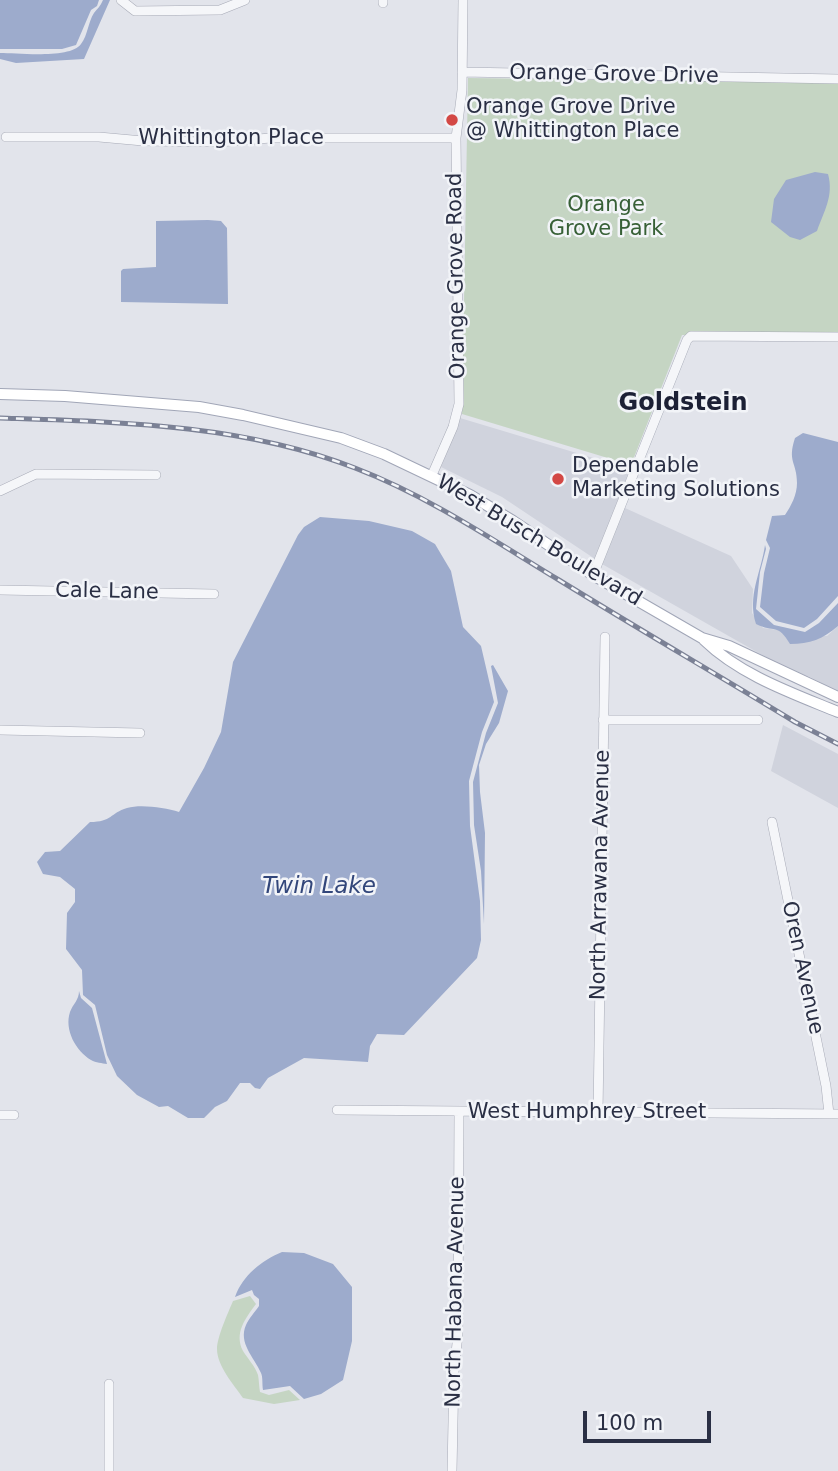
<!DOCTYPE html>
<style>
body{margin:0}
#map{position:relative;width:838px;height:1471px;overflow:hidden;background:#e2e4eb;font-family:"DejaVu Sans",sans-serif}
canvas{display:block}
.scale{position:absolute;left:583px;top:1411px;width:128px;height:32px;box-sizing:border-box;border:4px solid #2a2f44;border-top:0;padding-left:9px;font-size:21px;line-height:24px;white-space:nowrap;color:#2a2f44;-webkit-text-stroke:5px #f2f4f8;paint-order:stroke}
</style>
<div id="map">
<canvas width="838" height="1471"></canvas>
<div class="scale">100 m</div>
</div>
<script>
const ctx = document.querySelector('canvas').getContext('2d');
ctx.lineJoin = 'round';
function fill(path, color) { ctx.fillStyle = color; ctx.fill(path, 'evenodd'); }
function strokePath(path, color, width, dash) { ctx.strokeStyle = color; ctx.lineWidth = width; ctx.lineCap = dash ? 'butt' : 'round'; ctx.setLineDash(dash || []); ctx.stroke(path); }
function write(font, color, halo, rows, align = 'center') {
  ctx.font = font + ' "DejaVu Sans",sans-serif'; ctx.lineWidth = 5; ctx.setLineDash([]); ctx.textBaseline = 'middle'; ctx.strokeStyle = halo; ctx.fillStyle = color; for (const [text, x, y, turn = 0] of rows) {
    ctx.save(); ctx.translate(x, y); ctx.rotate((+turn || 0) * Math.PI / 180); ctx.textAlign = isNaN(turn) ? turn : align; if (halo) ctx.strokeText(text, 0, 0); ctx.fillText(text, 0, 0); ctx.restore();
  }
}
const built = new Path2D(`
 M460 418 630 469 595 559 502 497 441 467Z
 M625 508 731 556 753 589 752 613 763 628 827 636 838 626V692L810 677 785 668 602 564Z
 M783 725 838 754V808L771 771Z`);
const green = new Path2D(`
 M468 78 838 83V334L682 335 631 465 462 414Z
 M250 1296 256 1304C245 1319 234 1333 243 1351 248 1359 255 1366 258 1375 259 1380 259 1387 260 1392L269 1395 289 1390 300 1400 274 1404 243 1398C234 1385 217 1366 217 1349 217 1337 228 1313 233 1301Z`);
const water = new Path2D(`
 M0 0H99L97 6 91 10 76 45 62 49H0Z
 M103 0H110L84 59 16 63 0 59V53C18 53 71 59 81 44 88 35 88 22 94 13 98 8 100 7 103 0Z
 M815 172 828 174C834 196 824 211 817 231L800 240 790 237 771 222 774 199 786 180Z
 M208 220 221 221 227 228 228 304 121 302V271L123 269 156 267V221Z
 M803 433 838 442V596L817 619 804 628 776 621 760 607 764 573 770 548 766 540 772 516 785 515C791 506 797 495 797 483 797 462 787 462 795 438Z
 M320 517 369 521 412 531 435 544 451 571 463 627 481 646 494 702 482 732 469 781 470 826 480 901 481 940 477 958 404 1035 377 1034 370 1046 368 1062 304 1058 268 1078 260 1089 255 1088 250 1083H240L227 1101 215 1107 204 1118H188L168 1106 159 1107 137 1095 117 1076 107 1055 95 1005 83 995 82 970 66 949 67 913 75 902V889L60 877 43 874 37 862 45 852 60 851 90 822C112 822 110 813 127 808 142 804 165 808 179 812L204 768 221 732 233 662 298 535 304 527Z
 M765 545 766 549 760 572 756 609 774 625 805 632 819 623 838 603V626C823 639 810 644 790 644 778 623 774 633 756 624 747 596 761 573 765 545Z
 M493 665 508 691 499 723 486 744 479 765 480 792 485 833 484 924 481 871 474 825 473 782 486 733 498 703 491 666Z
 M79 991 81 998 92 1008 107 1064C102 1063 96 1063 91 1060 76 1051 64 1030 70 1012 73 1004 79 1000 79 991Z
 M282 1252 304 1253 333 1264 352 1287V1341L343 1380 321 1394 304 1399 290 1386 263 1390C262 1384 263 1377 261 1373 254 1357 238 1343 246 1325 249 1318 255 1312 259 1306V1299L254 1295 252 1290 235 1297C243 1275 261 1261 282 1252Z`);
const minor = new Path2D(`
 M121 0 135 11 220 10 245 0
 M383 3V0
 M462 72 838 79
 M6 137H99L143 141 218 142 271 138H456
 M432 475 453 427 459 404 456 138 462 90 463 0
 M0 491 36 474 156 475
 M593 575 687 340 691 336 838 337
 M0 590 214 594
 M603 720H758
 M0 730 140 733
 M772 822 826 1086 829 1114
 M337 1110 838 1114
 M598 1114 605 637
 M0 1115H14
 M109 1384V1471
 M452 1471 454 1372 458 1334 459 1112`);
const major = new Path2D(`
 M0 394 65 396 199 407 243 415 341 438 384 454 470 495 513 521 593 575 702 638 729 646 838 697
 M704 640C740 675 792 693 838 712`);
const rail = new Path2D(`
 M0 418C119 422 242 424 355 468 428 496 493 540 559 580 637 628 716 674 795 722L838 744`);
const markers = [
 [452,120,7,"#d34845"],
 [558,479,7,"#d34845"]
];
const streetNames = [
 ["Orange Grove Drive",614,75,1],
 ["Whittington Place",231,139],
 ["Orange Grove Road",457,276,-91],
 ["West Busch Boulevard",539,541,31],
 ["Cale Lane",107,592,1],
 ["North Arrawana Avenue",601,875,-89],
 ["Oren Avenue",802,968,78],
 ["West Humphrey Street",587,1113],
 ["North Habana Avenue",456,1292,-89]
];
const poiNames = [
 ["Orange Grove Drive",466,108],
 ["@ Whittington Place",466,132],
 ["Dependable",572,467],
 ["Marketing Solutions",572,491]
];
const parkNames = [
 ["Orange",606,206],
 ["Grove Park",606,230]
];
const waterNames = [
 ["Twin Lake",319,887]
];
const quarterNames = [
 ["Goldstein",683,404]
];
fill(built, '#d0d3dd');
fill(green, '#c5d5c3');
fill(water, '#9dabcc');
strokePath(minor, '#a7aab6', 10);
strokePath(major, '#a1a6b7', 12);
strokePath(minor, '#f5f6f9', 9);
strokePath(major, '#fff', 10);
strokePath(rail, '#7b8195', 5);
strokePath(rail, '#f2f4f8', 2.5, [8]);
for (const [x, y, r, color] of markers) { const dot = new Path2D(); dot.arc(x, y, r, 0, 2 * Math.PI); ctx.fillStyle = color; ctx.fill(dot); strokePath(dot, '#f2f4f8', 2.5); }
write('21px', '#2a2f44', '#f2f4f8', streetNames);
write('21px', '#2a2f44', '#f2f4f8', poiNames, 'left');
write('21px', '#376036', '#f2f4f8', parkNames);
write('italic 23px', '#32467a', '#f2f4f8', waterNames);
write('bold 24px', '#1c2035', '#f2f4f8', quarterNames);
</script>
